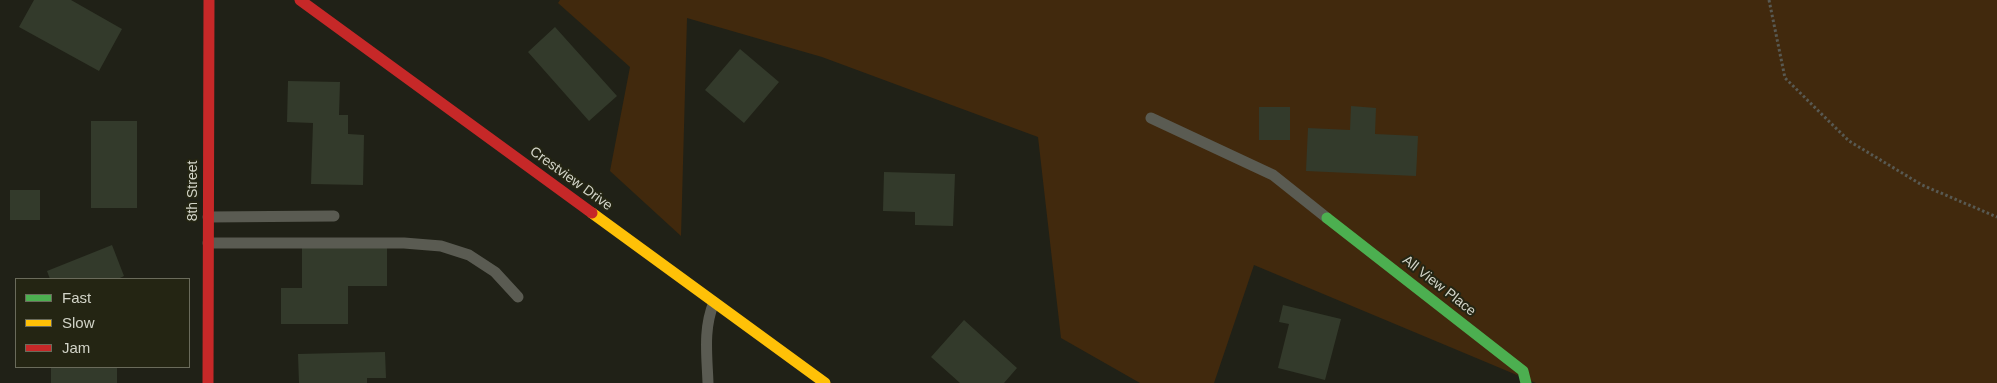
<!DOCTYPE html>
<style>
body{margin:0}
#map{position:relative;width:1997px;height:383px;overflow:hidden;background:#202117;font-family:Arial,sans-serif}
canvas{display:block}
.legend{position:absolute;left:15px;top:278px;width:175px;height:90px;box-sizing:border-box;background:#242513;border:1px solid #6a6b5b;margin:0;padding:6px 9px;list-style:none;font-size:15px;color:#d2d4c8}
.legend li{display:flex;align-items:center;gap:10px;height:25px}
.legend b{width:25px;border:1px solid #6a6b5b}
</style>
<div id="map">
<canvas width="1997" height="383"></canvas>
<ul class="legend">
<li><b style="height:6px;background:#4caf50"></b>Fast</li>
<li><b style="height:6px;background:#ffc107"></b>Slow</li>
<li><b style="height:6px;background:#c62828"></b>Jam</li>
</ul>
</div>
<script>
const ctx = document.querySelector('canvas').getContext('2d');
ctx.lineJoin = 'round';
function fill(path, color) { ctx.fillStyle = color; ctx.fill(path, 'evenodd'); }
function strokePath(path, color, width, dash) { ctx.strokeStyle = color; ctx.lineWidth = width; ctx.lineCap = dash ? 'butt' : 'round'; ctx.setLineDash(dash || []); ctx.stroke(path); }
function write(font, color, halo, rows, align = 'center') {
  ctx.font = font + ' Arial,sans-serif'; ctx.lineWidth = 4; ctx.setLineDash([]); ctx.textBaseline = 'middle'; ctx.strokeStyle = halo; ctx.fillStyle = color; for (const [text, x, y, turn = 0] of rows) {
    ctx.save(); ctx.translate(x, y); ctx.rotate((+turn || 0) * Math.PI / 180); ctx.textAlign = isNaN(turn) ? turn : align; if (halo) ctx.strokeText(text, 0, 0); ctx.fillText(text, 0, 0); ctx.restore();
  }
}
const green = new Path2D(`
 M560 0H1997V383H1536L1254 265 1214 383H1140L1061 338 1038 137 822 57 687 18 681 236 610 171 630 67 558 3Z`);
const building = new Path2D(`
 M34 0H71L122 29 99 71 19 27Z
 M555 27 617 96 589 121 528 52Z
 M740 49 779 82 744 123 705 90Z
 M288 81 340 82 339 115H348V134L364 135 363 185 311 184 313 123 287 122Z
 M1351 106 1376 108 1375 134 1418 136 1416 176 1306 171 1308 128 1350 130Z
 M1259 107H1290V140H1259Z
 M91 121H137V208H91Z
 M884 172 955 174 953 226 915 225V212L883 211Z
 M10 190H40V220H10Z
 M112 245 124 276 118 279H50L47 271Z
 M302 248H387V286H348V324H281V288H302Z
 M1283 305 1341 319 1325 380 1278 368 1289 324 1279 322Z
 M964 320 1017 368 1004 383H960L931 357Z
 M385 352 386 378H367V383H299L298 354Z
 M51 367H117V383H51Z`);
const path = new Path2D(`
 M1769 0 1785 78 1849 141 1922 185 1997 217`);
const lane = new Path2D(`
 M1151 118 1273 175 1327 218
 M208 217 334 216
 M208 243H404L441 246 469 255 495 272 518 297
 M708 383C707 355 703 329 714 302`);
const fast = new Path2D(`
 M1327 218 1523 371 1526 383`);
const slow = new Path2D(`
 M592 213 825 383`);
const jam = new Path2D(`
 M300 0 592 213
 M208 383 209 0`);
const streetNames = [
 ["Crestview Drive",571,179,36],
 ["8th Street",193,191,-90],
 ["All View Place",1439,286,38]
];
fill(green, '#41290d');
fill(building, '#333a2b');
strokePath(path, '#585952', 3, [2.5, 2.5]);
strokePath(lane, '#5a5b52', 11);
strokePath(fast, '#4caf50', 11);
strokePath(slow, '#ffc107', 11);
strokePath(jam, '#c62828', 11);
write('14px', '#d2d4c8', '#242513', streetNames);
</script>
